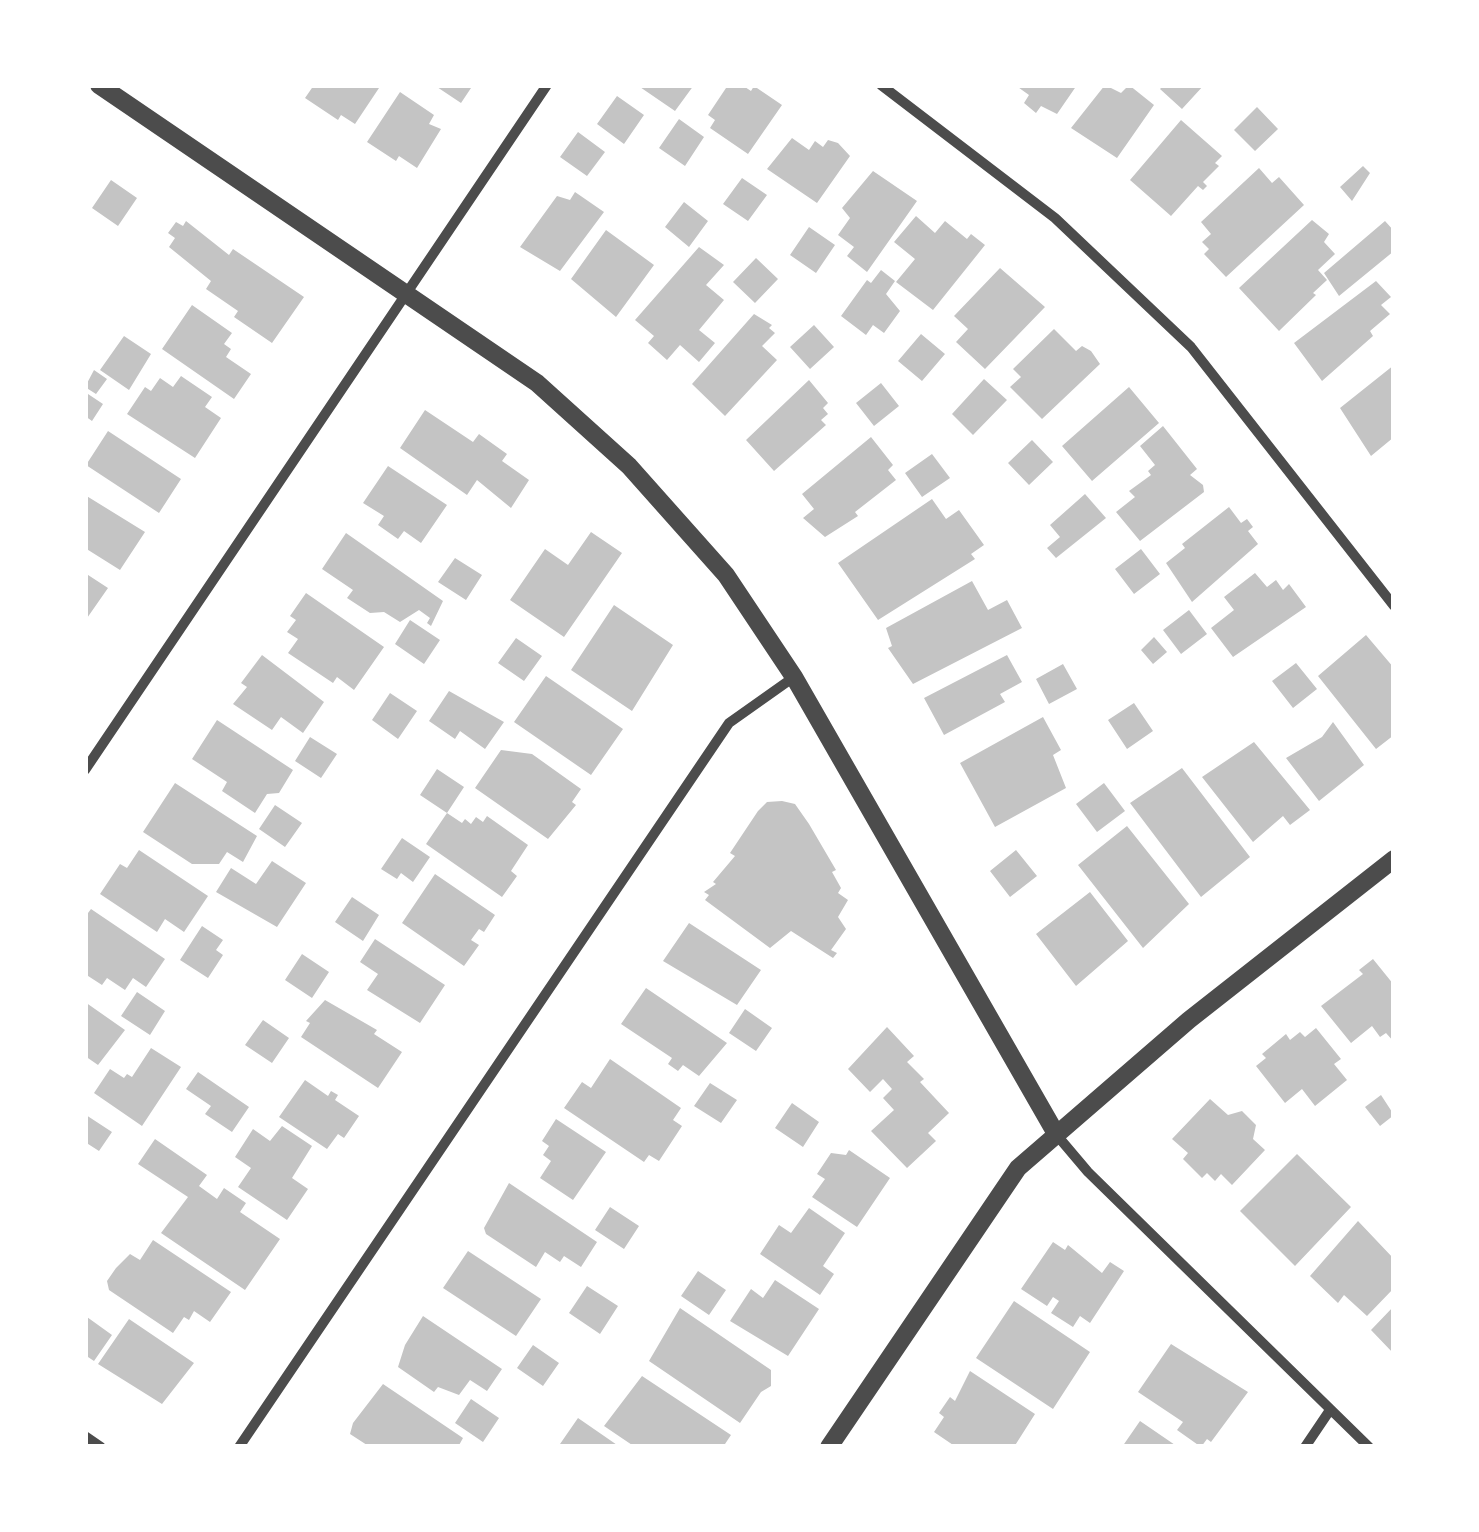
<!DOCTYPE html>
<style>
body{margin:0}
#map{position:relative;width:1479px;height:1532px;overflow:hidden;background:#fff;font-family:"PT Sans",sans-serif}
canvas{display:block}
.frame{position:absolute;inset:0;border:88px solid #fff;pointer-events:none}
</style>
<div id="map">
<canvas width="1479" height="1532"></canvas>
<div class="frame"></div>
</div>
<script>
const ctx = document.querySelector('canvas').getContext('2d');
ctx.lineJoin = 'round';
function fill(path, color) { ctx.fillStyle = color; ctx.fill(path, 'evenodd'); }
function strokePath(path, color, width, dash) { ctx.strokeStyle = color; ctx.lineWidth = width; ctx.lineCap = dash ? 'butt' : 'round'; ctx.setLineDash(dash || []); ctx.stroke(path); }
const building = new Path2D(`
 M314 85H381L355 124 341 115 338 120 305 98Z
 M434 85H473L461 103Z
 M637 85H694L675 111Z
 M728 85H742L751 91 754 86 782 105 748 154 710 128 715 120 708 115Z
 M1015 85H1077L1057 114 1041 106 1036 113 1024 103 1029 95Z
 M1105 85 1121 93 1129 85 1154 105 1117 158 1071 128Z
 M1164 85H1204L1182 109 1160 89Z
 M400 92 434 115 429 124 441 129 417 168 399 156 396 161 367 142Z
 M617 96 644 115 624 144 597 124Z
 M1257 107 1278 129 1255 151 1234 130Z
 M679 119 704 137 685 166 659 148Z
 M1181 120 1222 156 1215 163 1219 166 1203 182 1207 186 1203 190 1198 186 1171 216 1130 180Z
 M578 132 605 152 587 176 560 157Z
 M792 138 809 150 815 141 823 147 828 140 838 143 850 156 817 203 767 169Z
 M1363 166 1370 173 1352 201 1340 187Z
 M1259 168 1272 183 1279 177 1304 205 1226 277 1204 254 1209 249 1202 242 1211 234 1201 222Z
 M873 171 917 201 867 272 847 256 854 247 838 235 850 218 842 208Z
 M742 178 767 195 748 221 723 204Z
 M111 180 137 198 118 226 92 208Z
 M575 192 604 212 560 271 520 247 557 196 570 200Z
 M684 202 708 221 689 247 665 227Z
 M916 216 935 233 945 221 967 239 971 234 985 245 933 310 896 282 915 259 894 242Z
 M1312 220 1329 234 1324 242 1335 254 1318 270 1327 280 1313 293 1316 295 1279 331 1239 288Z
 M186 221 229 255 233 249 304 297 272 343 234 317 238 311 206 289 211 281 169 247 175 238 168 233 176 222 183 226Z
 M1385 221 1394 231V251L1339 296 1324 273Z
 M809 227 835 245 816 273 790 255Z
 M606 230 654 265 616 317 571 279Z
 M699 247 724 265 706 285 724 300 699 330 715 343 699 362 680 345 667 360 648 343 654 336 635 320Z
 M756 258 778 279 755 303 733 282Z
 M1000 268 1045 307 985 369 956 342 968 329 954 316Z
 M881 270 895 281 886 294 900 311 884 333 873 325 866 335 841 316 867 280 871 283Z
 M1376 281 1391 297 1381 305 1390 314 1370 331 1373 336 1322 381 1294 343Z
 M192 305 232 333 224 344 231 349 226 357 251 374 234 399 162 349Z
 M754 314 772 325 769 328 775 333 762 346 777 360 725 416 692 384Z
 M814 325 834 347 810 369 790 347Z
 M1054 329 1076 351 1082 346 1091 351 1100 364 1042 419 1010 387 1021 377 1013 369Z
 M921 334 945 354 922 381 898 361Z
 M124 336 151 354 129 390 100 370Z
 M1394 365V437L1371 456 1340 408Z
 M94 370 107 379 96 394 85 387Z
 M181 376 212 397 205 407 221 418 195 458 127 414 145 387 151 391 160 378 173 387Z
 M984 379 1007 400 973 435 952 414Z
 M809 380 828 403 823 408 828 414 821 420 826 425 774 471 746 440Z
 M881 383 899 406 874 426 856 403Z
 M1129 387 1159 423 1092 481 1062 446Z
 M85 392 103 404 92 421 85 416Z
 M425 410 473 442 479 434 507 454 502 461 529 480 511 508 477 480 467 495 400 448Z
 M1163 426 1197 469 1190 475 1203 485 1204 492 1140 541 1116 512 1135 497 1129 491 1151 475 1148 471 1155 465 1140 446Z
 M108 431 181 479 159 513 86 465Z
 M871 437 893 465 888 470 896 480 855 512 858 516 825 537 803 518 814 509 802 494Z
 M1032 440 1053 462 1029 485 1008 463Z
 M932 454 950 478 922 497 905 473Z
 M388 466 447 505 421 543 404 531 398 539 378 525 384 516 363 503Z
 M1085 494 1106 518 1056 558 1047 548 1060 537 1050 525Z
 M85 495 145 532 120 570 85 548Z
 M932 499 946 519 959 510 984 545 971 554 975 559 878 620 838 563Z
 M1229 507 1241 523 1247 519 1253 527 1248 531 1258 544 1192 602 1166 563 1185 548 1182 544Z
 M591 532 622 553 564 637 510 600 545 549 568 565Z
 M346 533 443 601 431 626 427 623 430 618 419 610 400 622 384 612 370 613 347 598 353 590 322 569Z
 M1141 549 1160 574 1134 594 1115 569Z
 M455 558 482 575 466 600 438 582Z
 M85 573 108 588 85 621Z
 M1255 573 1267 587 1276 580 1283 590 1289 584 1306 607 1233 657 1211 628 1234 610 1224 597Z
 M972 581 988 610 1007 600 1022 628 913 684 888 648 892 646 886 628Z
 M306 593 384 647 354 690 337 677 333 683 288 653 298 639 287 632 296 620 290 616Z
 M614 605 673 645 632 711 571 670Z
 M1189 610 1207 634 1181 654 1163 630Z
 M410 620 440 640 424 664 395 644Z
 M1366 635 1394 668V735L1376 749 1318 676Z
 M1154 637 1167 652 1153 664 1141 650Z
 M516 638 542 656 524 681 498 663Z
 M262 655 324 702 303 733 281 717 272 730 233 704 247 687 241 683Z
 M1007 655 1022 682 1000 694 1005 702 944 735 924 698Z
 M1296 663 1317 689 1293 708 1272 681Z
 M1063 664 1077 689 1049 704 1036 679Z
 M546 676 623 729 591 775 514 722Z
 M449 691 504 722 485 749 460 731 455 739 429 721Z
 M390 693 417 711 398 739 372 720Z
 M1134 703 1153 731 1127 749 1108 720Z
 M1043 717 1061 750 1053 755 1066 788 995 827 960 763Z
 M217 720 293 770 279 793 267 794 255 813 222 791 227 782 192 759Z
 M1333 722 1364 765 1319 801 1286 758 1322 737Z
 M310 737 337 754 321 778 295 761Z
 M1254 742 1310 810 1290 825 1283 816 1253 842 1202 777Z
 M501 750 532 754 581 789 572 802 576 805 548 839 475 788Z
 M1182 768 1250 857 1201 897 1130 803Z
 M437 769 464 787 447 813 420 795Z
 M175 783 257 836 243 862 227 852 219 864H192L143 832Z
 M1104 783 1125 811 1097 832 1076 804Z
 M782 801 795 804 809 824 836 870 832 872 841 888 838 893 848 900 838 917 846 929 831 950 837 953 833 958 791 931 770 948 705 900 709 895 704 892 716 884 713 882 735 856 730 853 758 811 767 802Z
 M275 805 302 823 285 847 259 829Z
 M447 813 462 823 465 819 471 824 476 817 483 822 487 816 528 845 511 871 517 876 502 897 426 844Z
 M1127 826 1189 904 1143 948 1078 865Z
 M402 838 430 857 413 882 401 873 397 879 381 869Z
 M139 850 208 896 184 932 165 919 157 932 100 894 120 864 127 868Z
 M1016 850 1037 876 1010 897 990 871Z
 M272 861 306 883 277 927 216 892 231 868 256 884Z
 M435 874 495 915 484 932 479 929 471 940 479 945 464 966 402 923Z
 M1090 892 1128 941 1076 986 1036 934Z
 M352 897 379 915 363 941 335 922Z
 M91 909 165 959 146 987 133 978 125 990 107 978 102 985 85 974V917Z
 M689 923 761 970 737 1005 663 961Z
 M202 926 223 940 216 950 223 955 208 978 180 960Z
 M375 939 445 985 420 1023 367 990 378 974 360 962Z
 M302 954 329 972 312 998 285 980Z
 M1373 959 1394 985V1042L1386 1033 1380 1037 1372 1026 1351 1043 1321 1006 1363 974 1359 970Z
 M646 988 727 1043 699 1076 683 1065 678 1071 668 1064 672 1058 621 1024Z
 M137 992 165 1011 150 1035 121 1016Z
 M325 1000 377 1030 374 1034 402 1052 378 1088 301 1037 310 1023 306 1021Z
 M85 1002 125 1030 98 1065 85 1056Z
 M745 1009 772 1028 756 1051 729 1033Z
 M263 1020 289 1038 272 1063 245 1045Z
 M887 1027 914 1056 907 1062 924 1079 920 1082 949 1113 928 1133 936 1141 907 1168 871 1131 894 1110 883 1098 892 1089 883 1079 870 1092 848 1069Z
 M1316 1028 1341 1059 1334 1064 1347 1080 1315 1106 1302 1089 1285 1103 1256 1066 1266 1058 1262 1054 1286 1034 1290 1040 1300 1032 1305 1037Z
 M151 1048 181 1067 142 1126 94 1093 110 1069 124 1078 127 1074 132 1077Z
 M610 1059 681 1108 673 1120 682 1126 659 1161 649 1155 644 1162 564 1108 582 1082 591 1088Z
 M198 1072 249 1107 232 1132 205 1114 211 1106 186 1089Z
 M305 1080 328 1096 331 1091 338 1095 335 1100 359 1116 344 1138 338 1134 327 1149 279 1117Z
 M710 1083 737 1100 721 1123 694 1106Z
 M1381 1095 1394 1115 1380 1126 1365 1107Z
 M1210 1099 1228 1115 1242 1111 1256 1125 1253 1139 1265 1150 1232 1185 1221 1174 1215 1181 1207 1173 1202 1178 1183 1159 1188 1153 1172 1139Z
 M792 1103 819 1122 803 1147 775 1128Z
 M86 1115 112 1132 99 1151 85 1142Z
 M556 1119 606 1152 573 1200 540 1178 551 1161 543 1155 549 1146 542 1141Z
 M282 1126 312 1146 292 1178 308 1189 287 1220 238 1187 251 1168 235 1157 253 1129 270 1141Z
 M155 1139 207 1175 199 1186 217 1199 224 1188 246 1203 240 1212 280 1239 245 1290 161 1233 188 1197 138 1164Z
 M849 1150 890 1178 857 1227 812 1197 825 1179 817 1174 831 1153 846 1155Z
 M1297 1154 1351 1207 1295 1266 1240 1211Z
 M509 1183 597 1242 581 1267 564 1256 560 1262 545 1252 536 1267 486 1234 484 1228Z
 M610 1207 639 1226 624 1249 595 1230Z
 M809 1208 845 1233 823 1266 834 1274 820 1295 760 1254 779 1225 791 1233Z
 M1358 1221 1394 1259V1288L1367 1316 1344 1295 1338 1303 1310 1276Z
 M153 1240 231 1292 210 1322 194 1311 189 1320 184 1317 173 1333 109 1290 107 1281 116 1268 130 1254 140 1260Z
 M1053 1242 1065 1250 1068 1245 1102 1273 1110 1262 1124 1271 1090 1323 1080 1316 1073 1327 1051 1313 1059 1301 1053 1297 1047 1306 1021 1289Z
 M468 1251 541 1299 516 1336 443 1288Z
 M698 1271 726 1290 709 1315 681 1296Z
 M775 1280 819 1309 788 1356 730 1321 751 1289 763 1298Z
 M587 1286 618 1306 600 1334 569 1313Z
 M1014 1301 1090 1352 1053 1409 976 1358Z
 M1394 1306V1354L1371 1330Z
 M680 1308 771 1370V1386L761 1392 740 1423 649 1361Z
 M423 1316 502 1369 487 1391 470 1380 459 1395 438 1387 434 1392 398 1367 405 1345Z
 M87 1317 112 1335 94 1361 85 1355Z
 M129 1319 194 1363 162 1404 98 1364Z
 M1171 1344 1248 1392 1211 1442 1207 1439 1201 1447 1177 1430 1183 1422 1138 1392Z
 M533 1345 559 1363 543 1386 517 1368Z
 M970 1371 1035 1414 1014 1447H956L934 1432 944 1417 939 1413 950 1397 955 1401Z
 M642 1376 731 1435 723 1447H635L604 1426Z
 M383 1384 463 1438 458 1447H370L350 1434 353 1423Z
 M471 1399 499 1418 483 1442 455 1423Z
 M578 1418 620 1447 560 1444Z
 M1140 1421 1178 1447H1122Z`);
const minor = new Path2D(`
 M881 85 1055 218 1191 347 1394 606
 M85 770 547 85
 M1055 1133 1088 1172 1369 1447
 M85 1436 101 1447
 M239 1447 729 723 794 677
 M1305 1447 1330 1410`);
const tertiary = new Path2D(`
 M99 85 537 383 629 466 726 575 794 677 1055 1132
 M829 1447 1018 1168 1189 1020 1394 859`);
fill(building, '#c4c4c4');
strokePath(minor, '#4c4c4c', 10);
strokePath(tertiary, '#4c4c4c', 18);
</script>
